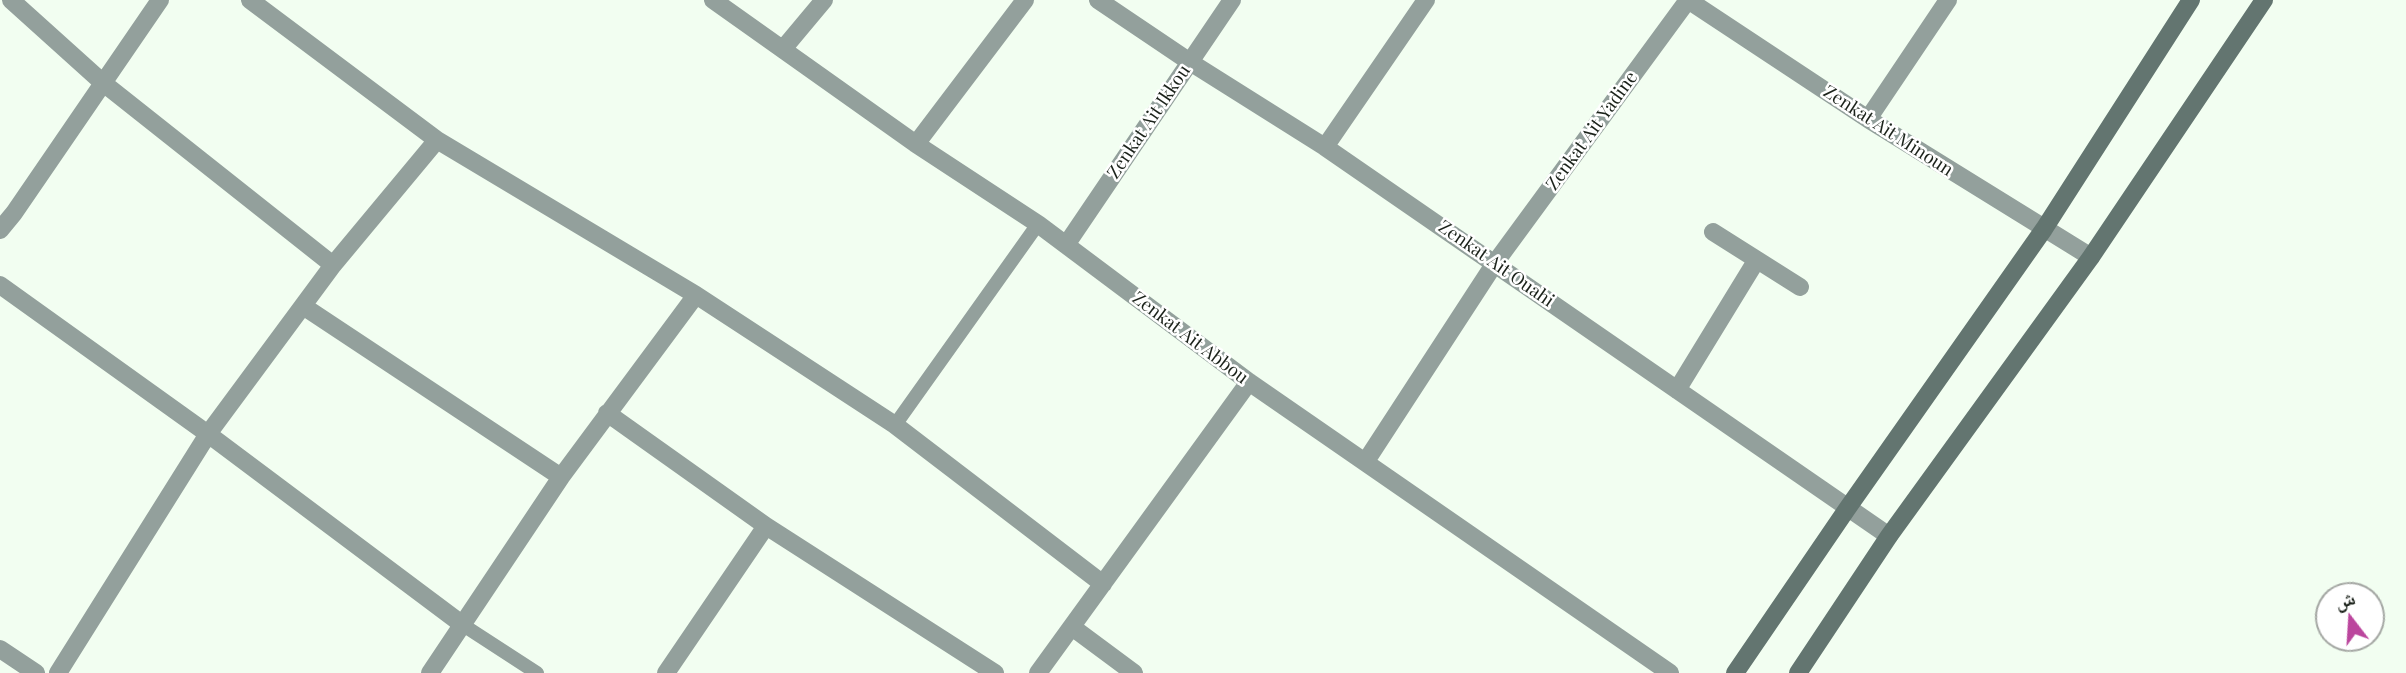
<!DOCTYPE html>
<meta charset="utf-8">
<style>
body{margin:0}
#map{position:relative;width:2406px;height:673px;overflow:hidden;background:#f2fef1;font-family:"Playfair Display","Noto Naskh Arabic",serif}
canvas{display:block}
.north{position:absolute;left:2315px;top:582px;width:70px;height:70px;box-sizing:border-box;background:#fff;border:2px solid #a4a7a3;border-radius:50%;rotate:343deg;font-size:19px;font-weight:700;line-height:28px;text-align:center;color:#1b221a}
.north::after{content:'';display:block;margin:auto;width:24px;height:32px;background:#bb469d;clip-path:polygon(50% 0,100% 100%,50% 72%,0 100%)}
</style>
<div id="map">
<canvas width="2406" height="673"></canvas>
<div class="north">ش</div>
</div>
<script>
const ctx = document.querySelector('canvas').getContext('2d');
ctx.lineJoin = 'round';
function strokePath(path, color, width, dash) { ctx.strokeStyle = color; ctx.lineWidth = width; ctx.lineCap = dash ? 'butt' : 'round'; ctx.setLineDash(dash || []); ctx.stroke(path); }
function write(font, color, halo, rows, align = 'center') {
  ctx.font = font + ' "Playfair Display",serif'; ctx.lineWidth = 5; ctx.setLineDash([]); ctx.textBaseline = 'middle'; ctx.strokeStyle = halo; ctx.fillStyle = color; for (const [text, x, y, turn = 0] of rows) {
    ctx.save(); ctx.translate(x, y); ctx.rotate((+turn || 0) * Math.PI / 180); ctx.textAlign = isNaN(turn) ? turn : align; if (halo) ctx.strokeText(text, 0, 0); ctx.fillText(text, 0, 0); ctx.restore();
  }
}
const service = new Path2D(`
 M895 425 1038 224
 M463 625 537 673`);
const minor = new Path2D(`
 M11 0 102 82 333 265
 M250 0 437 140 696 295 895 425 1103 584
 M713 0 916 144 1038 224 1249 382 1670 673
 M1098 0 1190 62 1325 147 1889 536
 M1688 0 1868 119 2091 257
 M783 49 824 0
 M1868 119 1948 0
 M916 144 1025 0
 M1325 147 1426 0
 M0 230 14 213 160 0
 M1713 232 1800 287
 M1066 245 1232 0
 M0 285 208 434 463 625
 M303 306 561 477
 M1677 390 1756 261
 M607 413 766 526 995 673
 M1366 461 1495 263 1688 0
 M1072 627 1134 673
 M0 649 36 673
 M58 673 208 434 333 265 437 140
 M430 673 561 477 696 295
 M666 673 766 526
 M1038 673 1249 382`);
const secondary = new Path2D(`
 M1735 673 1847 509 2044 229 2191 0
 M1798 673 1889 536 2091 257 2264 0`);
const streetNames = [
 ["Zenkat Ait Ikkou",1149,122,-56],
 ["Zenkat Ait Yadine",1592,131,-54],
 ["Zenkat Ait Minoun",1888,131,33],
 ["Zenkat Ait Ouahi",1496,264,35],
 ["Zenkat Ait Abbou",1190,338,37]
];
strokePath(service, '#93a09c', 14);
strokePath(minor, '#93a09c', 18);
strokePath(secondary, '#637570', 18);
write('18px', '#1b221a', '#fff', streetNames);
</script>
